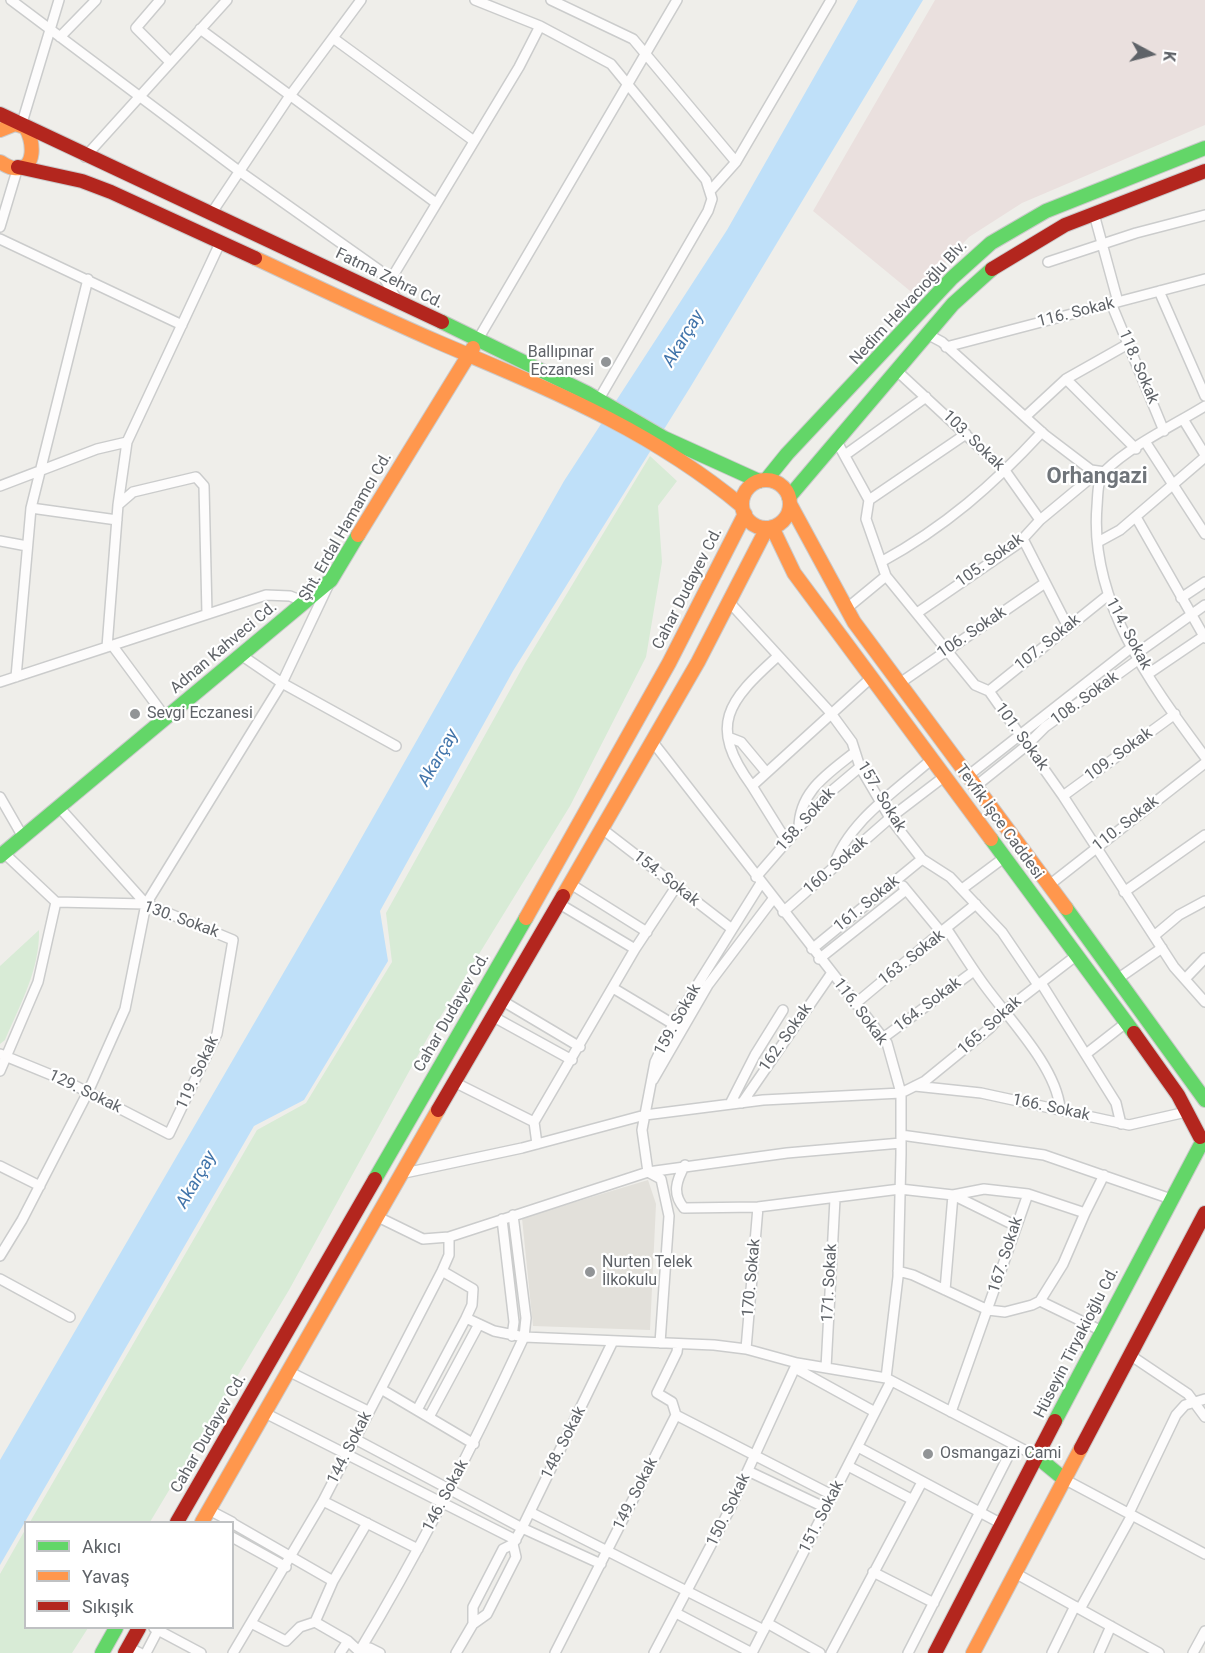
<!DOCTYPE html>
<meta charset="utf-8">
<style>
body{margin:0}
#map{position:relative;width:1205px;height:1653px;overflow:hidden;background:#efeeea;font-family:Roboto,sans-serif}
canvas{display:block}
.legend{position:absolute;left:24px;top:1521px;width:210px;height:108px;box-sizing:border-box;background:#fff;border:2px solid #bfc1c3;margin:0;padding:8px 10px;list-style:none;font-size:18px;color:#5f6368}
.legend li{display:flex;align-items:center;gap:12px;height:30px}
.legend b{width:30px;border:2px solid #bfc1c3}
.north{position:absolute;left:1121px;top:24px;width:60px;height:60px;-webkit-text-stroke:4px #fff;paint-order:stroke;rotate:97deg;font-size:16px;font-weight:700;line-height:24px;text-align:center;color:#5f6368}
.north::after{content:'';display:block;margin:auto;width:21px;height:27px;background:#5f6368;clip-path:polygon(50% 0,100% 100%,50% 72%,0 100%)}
</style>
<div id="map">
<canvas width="1205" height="1653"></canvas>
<ul class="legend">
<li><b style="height:8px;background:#63d668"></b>Akıcı</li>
<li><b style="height:8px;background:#ff974d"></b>Yavaş</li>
<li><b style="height:8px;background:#b3261e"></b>Sıkışık</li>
</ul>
<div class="north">K</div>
</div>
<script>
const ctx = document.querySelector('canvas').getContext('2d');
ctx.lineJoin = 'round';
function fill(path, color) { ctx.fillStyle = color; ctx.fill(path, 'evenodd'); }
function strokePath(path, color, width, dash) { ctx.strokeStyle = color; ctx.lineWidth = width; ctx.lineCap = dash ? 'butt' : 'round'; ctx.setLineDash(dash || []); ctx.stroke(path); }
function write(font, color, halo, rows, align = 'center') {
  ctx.font = font + ' Roboto,sans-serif'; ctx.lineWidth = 4.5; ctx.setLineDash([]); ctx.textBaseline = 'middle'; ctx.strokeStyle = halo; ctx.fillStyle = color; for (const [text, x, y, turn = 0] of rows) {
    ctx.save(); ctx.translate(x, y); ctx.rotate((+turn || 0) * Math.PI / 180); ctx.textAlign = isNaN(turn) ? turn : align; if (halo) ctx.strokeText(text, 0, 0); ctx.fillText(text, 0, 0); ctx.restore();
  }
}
const education = new Path2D(`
 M648 1180 656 1204 650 1330 533 1326 522 1218Z`);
const medical = new Path2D(`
 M935 0H1205V125L1022 203 969 237 915 295 813 211Z`);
const green = new Path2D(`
 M650 456 677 481 658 506 662 562 646 657 570 806 428 1037 289 1290 150 1522H30L257 1130 306 1103 392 962 386 913 525 663Z
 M39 930C40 969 20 1005 5 1040L0 1044V966Z
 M25 1530 26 1628H88L72 1653H0V1574Z`);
const water = new Path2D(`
 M858 0H923L691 386 513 671 380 911 388 961 304 1100 254 1126 0 1565V1460L341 874 564 481 727 230Z`);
const street = new Path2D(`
 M11 0 239 171 379 270 398 301
 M160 0 136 28 170 62
 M475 0 540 26 611 64 706 180 712 199 708 211 599 399
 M551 0 633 39 736 162
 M200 29 436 203
 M60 37 96 0
 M333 38 474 141
 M21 126 59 0
 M85 157 227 0
 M711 190 736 162 831 0
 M211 214 289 97 361 0
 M1094 214 1118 302
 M0 227 18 167
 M0 239 182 325
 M1048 262 1136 233 1205 215
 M388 284 519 67 540 26
 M1159 291 1205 396
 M1111 303 1164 431
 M927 334 942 342 1045 435 1091 470 1105 472
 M477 341 677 0
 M946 347 1205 279
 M896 370 1006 472 1040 520
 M1066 379 1136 449
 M1205 406C1174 425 1130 446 1105 471 1097 481 1098 494 1097 506 1089 602 1151 684 1205 757
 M1025 417 1066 379 1128 344
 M1183 419 1205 455
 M836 440 869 500 866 519 886 576 975 685 989 691 1063 796 1174 967 1205 1002
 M1146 443 1205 534
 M845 455 926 397
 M0 486 97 449 127 442
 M869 500 966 434
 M118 505 127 442 221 241
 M31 508 117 520
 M1136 517 1205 638
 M1023 539 1068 627
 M0 541 27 546
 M1098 542 1120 530 1205 457
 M881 562C945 527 993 485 1042 432
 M1181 598 1205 582
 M730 603 830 712 852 742 860 767 890 818 922 859 950 877 1002 932 1038 985
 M846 609 886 576
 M917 613 1019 543 1040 520 1087 481
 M112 645 166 718
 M107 647 118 505 133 492 196 477 204 486 207 614
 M1136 654 1205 605
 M241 655 282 683 396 746
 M1148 674 1204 636
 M16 677 31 508 88 279
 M0 682 266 595 290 596 305 602
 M900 683 1045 583
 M989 691 1107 596
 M728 737 741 742 766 772
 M652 741 887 1043 901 1093V1154L898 1277 886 1378
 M969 775 1132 647
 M752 786C707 725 728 701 778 656
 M976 786 1026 746 1045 727 1139 659
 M1063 796 1175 714
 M0 797 23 837
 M59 807 146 904
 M601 828 732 929
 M799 828C799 791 829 773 855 752
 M787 842 752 786 872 677
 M833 868C847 822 897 790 932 759
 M756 877 828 794 860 767
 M569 883 647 932
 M903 886 941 932
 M1048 886 1205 763
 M962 889 1005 857
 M1124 892 1205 835
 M558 903 635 949
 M783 912 890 818 945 776
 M946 928 976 904
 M1154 936 1179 915 1205 901
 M812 949 922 859
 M819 959 906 890
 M1185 979 1205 958
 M1116 980 1162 948
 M1041 983 1116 1103 1121 1124
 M613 988 678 1027
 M501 1000 580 1047
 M855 1004 946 928C959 947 971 967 985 986 1009 1019 1056 1067 1060 1108
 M492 1016 572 1060
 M883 1038 974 971
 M0 1054 66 1081 169 1134 217 1034 233 940 146 904 56 902 4 853
 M1086 1054 1127 1022
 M0 1071 38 982 56 902
 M653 1080 708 985 773 899
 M454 1082 534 1122 635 949 676 887
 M915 1086 981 1093 1129 1125 1186 1112
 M742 1103 831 974
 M730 1104 755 1055 783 1010
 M534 1122 537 1144
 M901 1135 1044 1155 1171 1199
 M685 1165C676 1181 672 1194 684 1208L758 1207 900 1189 953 1195 1016 1226
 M0 1166 40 1186
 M400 1174 522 1148 645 1115 763 1100 901 1093 925 1081 990 1028 1007 1009 1077 955
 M376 1216 423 1239 449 1237 648 1172 787 1153 901 1143
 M502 1219 514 1322 512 1336
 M0 1256 22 1220 88 1092 125 1009 146 904 282 683 328 586
 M442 1271 473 1289 472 1305 466 1318 494 1331 524 1337 714 1345 746 1349 797 1363 886 1378 1036 1456
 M898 1271 913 1275 988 1310 1005 1312 1032 1305 1040 1301 1063 1264 1085 1213
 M0 1279 70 1317
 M945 1290 953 1195 984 1189 1028 1194
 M1040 1301 1102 1331
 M660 1343 669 1216 661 1179 648 1172 642 1130 655 1062 673 1024 761 883
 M746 1349 758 1207
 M1130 1355 1188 1394 1205 1417
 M795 1368 875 1412
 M826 1368 835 1199
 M288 1371 368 1411
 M381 1389 474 1444
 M417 1410 466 1318
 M951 1412 1028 1194 1085 1213 1104 1175
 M265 1413 516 1540
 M676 1415 672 1402 657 1393 677 1352 678 1344
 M429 1417 479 1324
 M355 1439 522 1528 601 1564
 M858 1447 1002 1524
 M848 1466 911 1499
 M748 1471 826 1508
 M1064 1479 1205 1554
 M323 1501 418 1549
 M209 1510 232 1522
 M530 1512 764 1630
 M1129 1513 1176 1415 1185 1405 1205 1399
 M232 1523 333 1581 315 1622 348 1641 361 1653
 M232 1537 286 1567
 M873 1572 934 1603
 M1015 1573 1159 1653
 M333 1581 367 1523
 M1080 1609 1132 1515
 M676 1613 752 1653
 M251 1623 286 1641 300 1627 315 1622
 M767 1623 820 1653
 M473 1624V1607L503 1549 513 1544 522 1528 613 1341
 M154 1628 201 1653
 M128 1647 140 1653
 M360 1650C421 1549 474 1444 524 1337L526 1318 513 1215
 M361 1650 370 1648 380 1653
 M146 1653 158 1630
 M233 1653 323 1501 442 1271 449 1255V1237
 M340 1653 348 1641
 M456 1653 473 1624 487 1614 516 1557 513 1544
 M555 1653 676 1415 832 1495
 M654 1653 731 1507 797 1363
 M752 1653 891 1381
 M831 1653 922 1482
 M908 1653 1014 1445
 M1052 1653 1075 1606
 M1099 1653 1111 1626
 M1193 1653 1205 1631`);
const fast = new Path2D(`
 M442 322 587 393 664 438 759 481
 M766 480 787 454 952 278 991 243 1046 211 1205 148
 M789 497 953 304 992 269
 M991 839 1134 1033
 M0 856 331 580 358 535
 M1066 908 1205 1100
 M375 1179 526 918
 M1055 1421 1200 1146
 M1036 1456 1064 1479
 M102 1653 116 1628`);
const slow = new Path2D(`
 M0 130 15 124 25 127C34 139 37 172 14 168 9 168 4 164 0 162
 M255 258C315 286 376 315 438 342 548 389 648 428 742 506
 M742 504a24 24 0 1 1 48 0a24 24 0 1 1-48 0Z
 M790 504 854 622 1066 908
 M772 527 794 573 991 839
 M358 535 473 348
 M563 896 698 662 767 528
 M526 918 669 663 745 514
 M202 1522 438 1110
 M973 1653 1081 1448`);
const jam = new Path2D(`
 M0 114 442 322
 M18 167 82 181 111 192 255 258
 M992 269 1065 225 1205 171
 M1134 1033 1178 1095 1200 1137
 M438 1110 563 896
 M1081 1448 1205 1213
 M177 1522 375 1179
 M125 1653 139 1628
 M935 1653 1055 1421`);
const markers = [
 [606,362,6,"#919496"],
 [135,714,6,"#919496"],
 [590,1272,6,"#919496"],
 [928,1454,6,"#919496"]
];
const streetNames = [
 ["Fatma Zehra Cd.",389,279,26],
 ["Nedim Helvacıoğlu Blv.",909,303,-47],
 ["116. Sokak",1076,313,-14],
 ["118. Sokak",1138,367,67],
 ["103. Sokak",973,441,44],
 ["Şht. Erdal Hamamcı Cd.",346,527,-60],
 ["105. Sokak",990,561,-36],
 ["Cahar Dudayev Cd.",688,589,-63],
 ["106. Sokak",972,633,-34],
 ["114. Sokak",1128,634,62],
 ["107. Sokak",1048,643,-39],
 ["Adnan Kahveci Cd.",224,648,-40],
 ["108. Sokak",1085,699,-36],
 ["101. Sokak",1021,737,54],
 ["109. Sokak",1119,755,-36],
 ["157. Sokak",881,797,59],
 ["158. Sokak",806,820,-48],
 ["Tevfik İşce Caddesi",999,822,54],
 ["110. Sokak",1126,824,-38],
 ["160. Sokak",836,866,-41],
 ["154. Sokak",666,879,38],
 ["161. Sokak",867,904,-39],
 ["130. Sokak",181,920,20],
 ["163. Sokak",912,958,-38],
 ["164. Sokak",928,1005,-37],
 ["116. Sokak",860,1012,53],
 ["Cahar Dudayev Cd.",452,1013,-60],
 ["159. Sokak",678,1020,-61],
 ["165. Sokak",990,1026,-42],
 ["162. Sokak",786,1038,-55],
 ["119. Sokak",198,1073,-65],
 ["129. Sokak",85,1092,26],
 ["166. Sokak",1051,1108,12],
 ["167. Sokak",1006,1255,-72],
 ["170. Sokak",752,1278,-85],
 ["171. Sokak",830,1283,-87],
 ["Hüseyin Tiryakioğlu Cd.",1077,1343,-63],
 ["Cahar Dudayev Cd.",209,1434,-60],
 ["148. Sokak",564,1443,-63],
 ["144. Sokak",350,1448,-63],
 ["149. Sokak",636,1494,-63],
 ["146. Sokak",446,1496,-62],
 ["150. Sokak",729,1510,-64],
 ["151. Sokak",822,1517,-63]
];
const poiNames = [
 ["Ballıpınar",594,353,"right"],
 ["Eczanesi",594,371,"right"],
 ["Sevgi Eczanesi",147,714],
 ["Nurten Telek",602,1263],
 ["İlkokulu",602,1281],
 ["Osmangazi Cami",940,1454]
];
const waterNames = [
 ["Akarçay",684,339,-59],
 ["Akarçay",439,758,-60],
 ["Akarçay",197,1180,-60]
];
const districtNames = [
 ["Orhangazi",1097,477]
];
fill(education, '#e2e0da');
fill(medical, '#eae0de');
fill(green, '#d8ebd6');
fill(water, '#bfe0f9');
strokePath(street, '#cbcccc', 12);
strokePath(fast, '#cacacb', 16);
strokePath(slow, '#cacacb', 16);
strokePath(jam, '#cacacb', 16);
strokePath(street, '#fdfcfc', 9);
strokePath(fast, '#63d668', 14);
strokePath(slow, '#ff974d', 14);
strokePath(jam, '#b3261e', 14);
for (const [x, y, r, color] of markers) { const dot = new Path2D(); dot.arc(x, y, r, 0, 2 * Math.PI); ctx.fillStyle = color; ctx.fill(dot); strokePath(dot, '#fff', 2); }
write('16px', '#5f6368', '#fff', streetNames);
write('16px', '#5f6368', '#fff', poiNames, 'left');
write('italic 18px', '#4174aa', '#fff', waterNames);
write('bold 22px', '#70757a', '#fff', districtNames);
</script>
